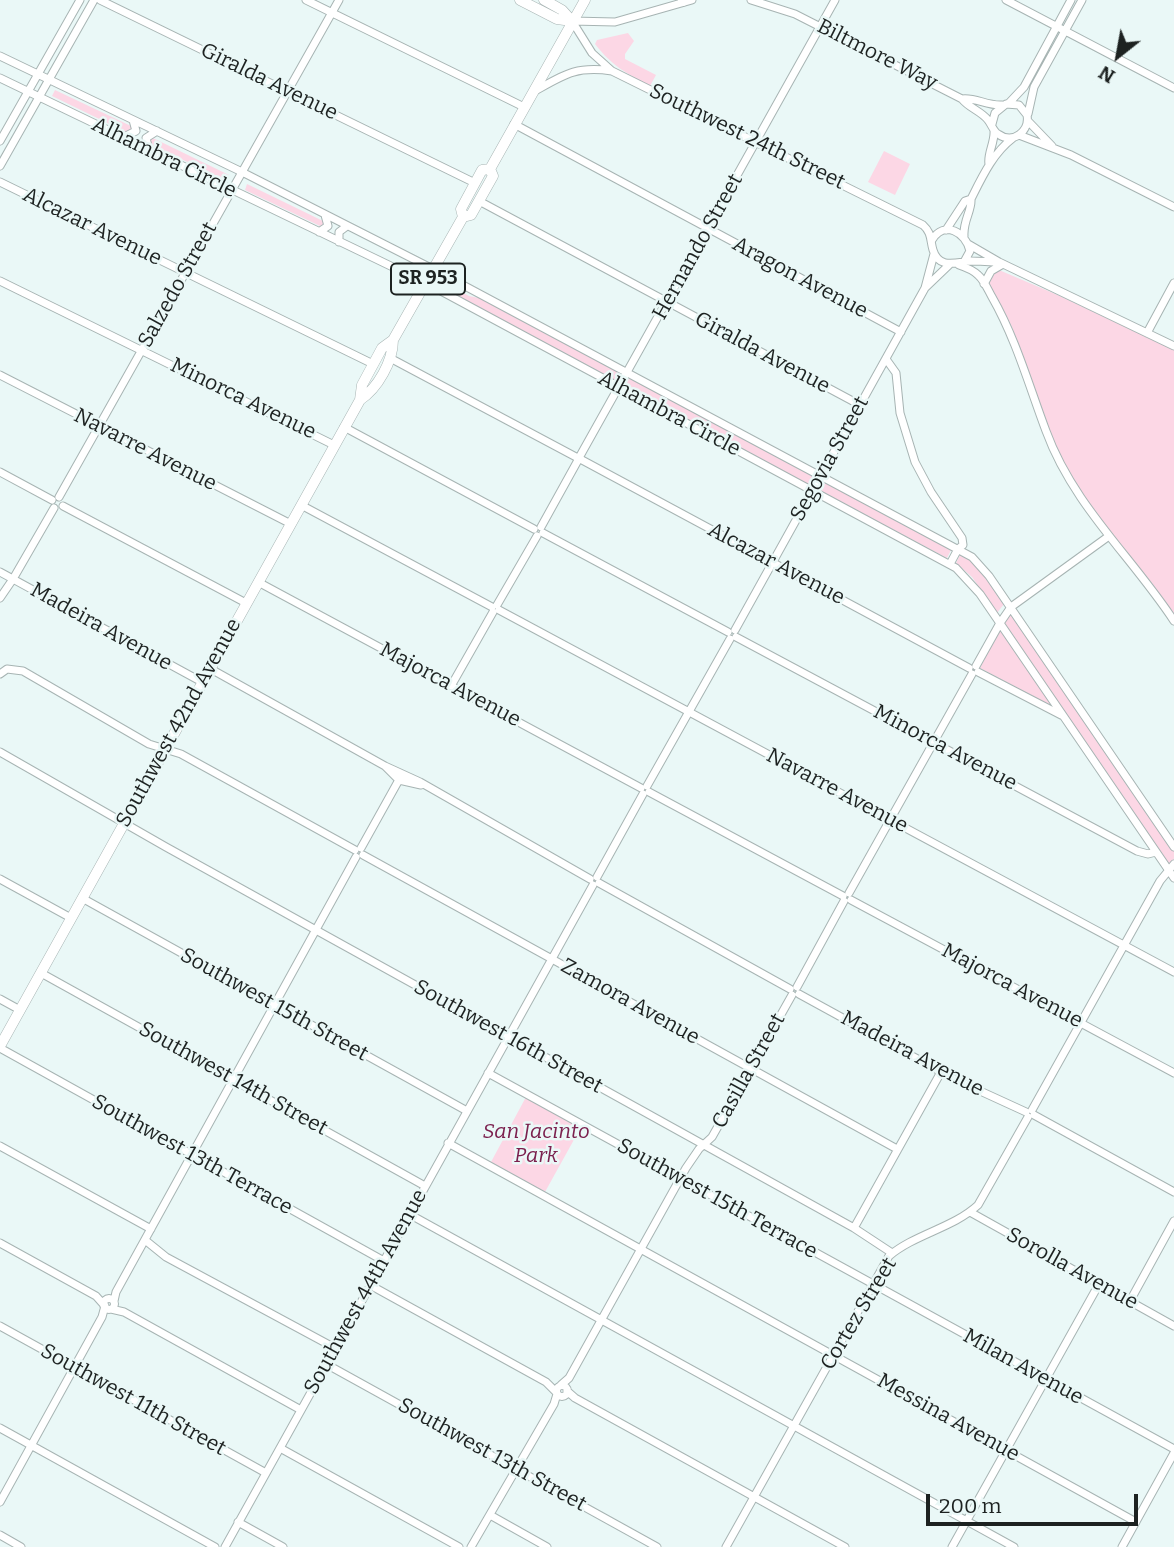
<!DOCTYPE html>
<style>
body{margin:0}
#map{position:relative;width:1174px;height:1547px;overflow:hidden;background:#eaf8f7;font-family:Bitter,serif}
canvas{display:block}
.north{position:absolute;left:1083px;top:21px;width:70px;height:70px;-webkit-text-stroke:5px #eaf8f7;paint-order:stroke;rotate:211deg;font-size:19px;font-weight:700;line-height:28px;text-align:center;color:#1d2221}
.north::after{content:'';display:block;margin:auto;width:24px;height:32px;background:#1d2221;clip-path:polygon(50% 0,100% 100%,50% 72%,0 100%)}
.scale{position:absolute;left:926px;top:1494px;width:212px;height:32px;box-sizing:border-box;border:4px solid #1d2221;border-top:0;padding-left:9px;font-size:21px;line-height:24px;white-space:nowrap;color:#1d2221;-webkit-text-stroke:5px #eaf8f7;paint-order:stroke}
</style>
<div id="map">
<canvas width="1174" height="1547"></canvas>
<div class="north">N</div>
<div class="scale">200 m</div>
</div>
<script>
const ctx = document.querySelector('canvas').getContext('2d');
ctx.lineJoin = 'round';
function fill(path, color) { ctx.fillStyle = color; ctx.fill(path, 'evenodd'); }
function strokePath(path, color, width, dash) { ctx.strokeStyle = color; ctx.lineWidth = width; ctx.lineCap = dash ? 'butt' : 'round'; ctx.setLineDash(dash || []); ctx.stroke(path); }
function write(font, color, halo, rows, align = 'center') {
  ctx.font = font + ' Bitter,serif'; ctx.lineWidth = 5; ctx.setLineDash([]); ctx.textBaseline = 'middle'; ctx.strokeStyle = halo; ctx.fillStyle = color; for (const [text, x, y, turn = 0] of rows) {
    ctx.save(); ctx.translate(x, y); ctx.rotate((+turn || 0) * Math.PI / 180); ctx.textAlign = isNaN(turn) ? turn : align; if (halo) ctx.strokeText(text, 0, 0); ctx.fillText(text, 0, 0); ctx.restore();
  }
}
const green = new Path2D(`
 M628 33 634 41 625 54V59L656 75 650 86C626 73 612 66 595 44L597 40Z
 M55 90 131 126 132 131 128 133 52 96Z
 M153 138 229 175 225 180 150 144 149 140Z
 M884 151 910 164 895 195 868 182Z
 M247 184 323 221 324 224 320 226 245 190Z
 M999 270 1060 296 1174 350V616L1154 586 1088 504 1062 460 1046 423 1012 327 989 283 993 273Z
 M444 283 469 296 479 298 621 373 616 382 441 289Z
 M628 377 815 476 810 486 623 386Z
 M823 480 952 548 947 558 818 490Z
 M961 553 980 568 1004 604 997 613 972 577 956 563Z
 M1010 612 1174 851V859L1168 864 1004 622Z
 M1000 629 1055 708 980 668Z
 M526 1097 581 1127 545 1192 491 1162Z`);
const minor = new Path2D(`
 M100 0 475 183
 M306 0 524 107
 M751 0 795 14 962 99C969 108 981 111 988 120 992 125 993 131 998 134 1013 145 1030 131 1027 115L1019 105 1006 104 995 113 992 124
 M1006 0 1174 88
 M572 21 592 53 612 71 923 225C932 233 930 240 933 250 939 270 957 262 971 261 980 261 990 262 999 262
 M572 21 615 22 692 0
 M0 56 242 172 433 269 972 557 989 576 1174 847
 M0 78 426 283 956 568 980 594 1174 878
 M535 91C565 74 576 66 612 71
 M962 99C975 97 987 106 1002 105
 M1009 103 1024 87 1071 0
 M1028 114 1034 87 1082 0
 M1028 121 1052 146
 M514 124 901 332
 M1019 135 1071 155 1174 207
 M124 137 136 131 133 120
 M0 141 80 0
 M149 150 146 138 157 131
 M989 164C987 154 995 142 994 131
 M0 166 94 0
 M0 182 373 364
 M479 201 860 405
 M946 230 965 201 971 199
 M319 232 328 226 325 215
 M964 236C963 220 972 211 971 199 982 177 993 153 1013 138
 M932 240C944 220 966 232 970 251L964 262
 M339 242V232L347 226
 M968 244 999 262 1174 346
 M959 265C965 267 973 270 978 275 984 280 988 290 992 297 1016 339 1029 386 1046 431 1073 505 1132 557 1174 621
 M0 281 334 445
 M984 284 991 271 1003 264
 M925 288 949 265
 M1147 333 1174 283
 M390 358 576 457
 M886 359 896 373 900 413 915 462 931 492 962 538 963 545 958 549 950 564
 M0 375 291 524
 M344 427 534 529
 M580 456 835 0
 M582 460 969 668
 M0 472 52 500
 M59 497 339 0
 M301 505 492 607
 M63 506 246 603
 M541 527 577 462
 M543 533 728 632
 M0 572 202 682
 M258 582 641 788
 M0 598 13 579 54 508
 M497 605 537 536
 M499 610 1174 972
 M735 630 925 288 934 254
 M736 637 1137 851 1148 854 1156 852
 M976 666 1000 623 1011 607 1109 536
 M209 668 385 766
 M978 672 1061 715
 M0 674 7 669 23 671 149 744 181 754 355 850
 M451 686 493 612
 M0 752 166 847 854 1228 892 1253
 M421 785 399 780 385 766 420 782 590 879
 M647 786 730 639
 M649 792 843 896
 M361 848 400 778
 M363 855 897 1149
 M597 877 643 794
 M0 879 71 918
 M599 883 790 989
 M849 893 972 674
 M82 898 467 1111
 M851 900 1174 1073
 M41 973 425 1186
 M797 987 844 901
 M799 994 954 1079 1026 1112
 M0 999 20 1010
 M0 1048 384 1261
 M488 1073 1174 1449
 M1032 1110 1160 881 1174 864
 M1034 1115 1174 1192
 M448 1143 1136 1522
 M0 1146 151 1229
 M970 1212 1174 1326
 M409 1214 1014 1547
 M854 1228 941 1072
 M145 1240 166 1257 335 1348
 M0 1243 96 1296 104 1305
 M370 1285 546 1382 556 1392
 M103.5 1304a5.5 5.5 0 1 1 11 0a5.5 5.5 0 1 1-11 0Z
 M114 1301 116 1292 356 857
 M1130 1301 1174 1221
 M111 1309 124 1312 301 1410
 M0 1326 266 1473
 M326 1364 657 1547
 M561 1385 569 1378 686 1168 699 1149 712 1137 792 995
 M556.5 1391a5.5 5.5 0 1 1 11 0a5.5 5.5 0 1 1-11 0Z
 M567 1391 575 1398 845 1547
 M0 1428 215 1547
 M280 1448 459 1547
 M0 1502 102 1317 105 1306
 M490 1515 547 1547
 M238 1522 283 1547
 M0 1535 21 1547
 M225 1547 593 885
 M471 1547 554 1404 557 1394
 M726 1547 889 1256C915 1234 953 1228 978 1205L1028 1117
 M952 1547 1099 1284
 M1122 1547 1174 1453`);
const major = new Path2D(`
 M520 0 557 19 572 21
 M544 0 562 10 572 21
 M683 1 684 0
 M463 217 471 215 493 176 490 169
 M360 400C378 388 393 361 393 340
 M0 1046 360 400 362 385 382 348 393 340 463 217 461 209 482 170 490 169 585 0`);
const shields = [
 [428,279,74]
];
const shieldNames = [
 ["SR 953",428,279]
];
const streetNames = [
 ["Biltmore Way",877,55,27],
 ["Giralda Avenue",269,82,26],
 ["Southwest 24th Street",747,137,26],
 ["Alhambra Circle",164,158,26],
 ["Alcazar Avenue",92,227,26],
 ["Hernando Street",698,247,-61],
 ["Aragon Avenue",800,278,28],
 ["Salzedo Street",178,285,-61],
 ["Giralda Avenue",762,353,28],
 ["Minorca Avenue",243,399,26],
 ["Alhambra Circle",669,414,28],
 ["Navarre Avenue",145,450,27],
 ["Segovia Street",830,459,-61],
 ["Alcazar Avenue",776,564,28],
 ["Madeira Avenue",101,627,29],
 ["Majorca Avenue",450,685,28],
 ["Southwest 42nd Avenue",179,723,-61],
 ["Minorca Avenue",945,748,28],
 ["Navarre Avenue",837,791,28],
 ["Majorca Avenue",1012,986,28],
 ["Zamora Avenue",630,1002,29],
 ["Southwest 15th Street",274,1005,29],
 ["Southwest 16th Street",508,1037,29],
 ["Madeira Avenue",912,1054,28],
 ["Casilla Street",749,1071,-61],
 ["Southwest 14th Street",233,1079,29],
 ["Southwest 13th Terrace",192,1155,29],
 ["Southwest 15th Terrace",717,1199,29],
 ["Sorolla Avenue",1072,1269,29],
 ["Southwest 44th Avenue",366,1292,-61],
 ["Cortez Street",859,1314,-59],
 ["Milan Avenue",1023,1367,29],
 ["Southwest 11th Street",133,1400,29],
 ["Messina Avenue",948,1418,29],
 ["Southwest 13th Street",492,1455,29]
];
const parkNames = [
 ["San Jacinto",536,1132],
 ["Park",536,1156]
];
fill(green, '#fcd7e5');
strokePath(minor, '#a7b4b3', 9);
strokePath(major, '#a7b4b3', 11);
strokePath(minor, '#fff', 7);
strokePath(major, '#fff', 10);
for (const [x, y, w] of shields) { const box = new Path2D(); box.roundRect(x - w / 2, y - 15.5, w, 31, 5); ctx.fillStyle = '#eaf8f7'; ctx.fill(box); strokePath(box, '#1d2221', 2); }
write('bold 19px', '#1d2221', null, shieldNames);
write('21px', '#1d2221', '#eaf8f7', streetNames);
write('italic 21px', '#7b204e', '#eaf8f7', parkNames);
</script>
